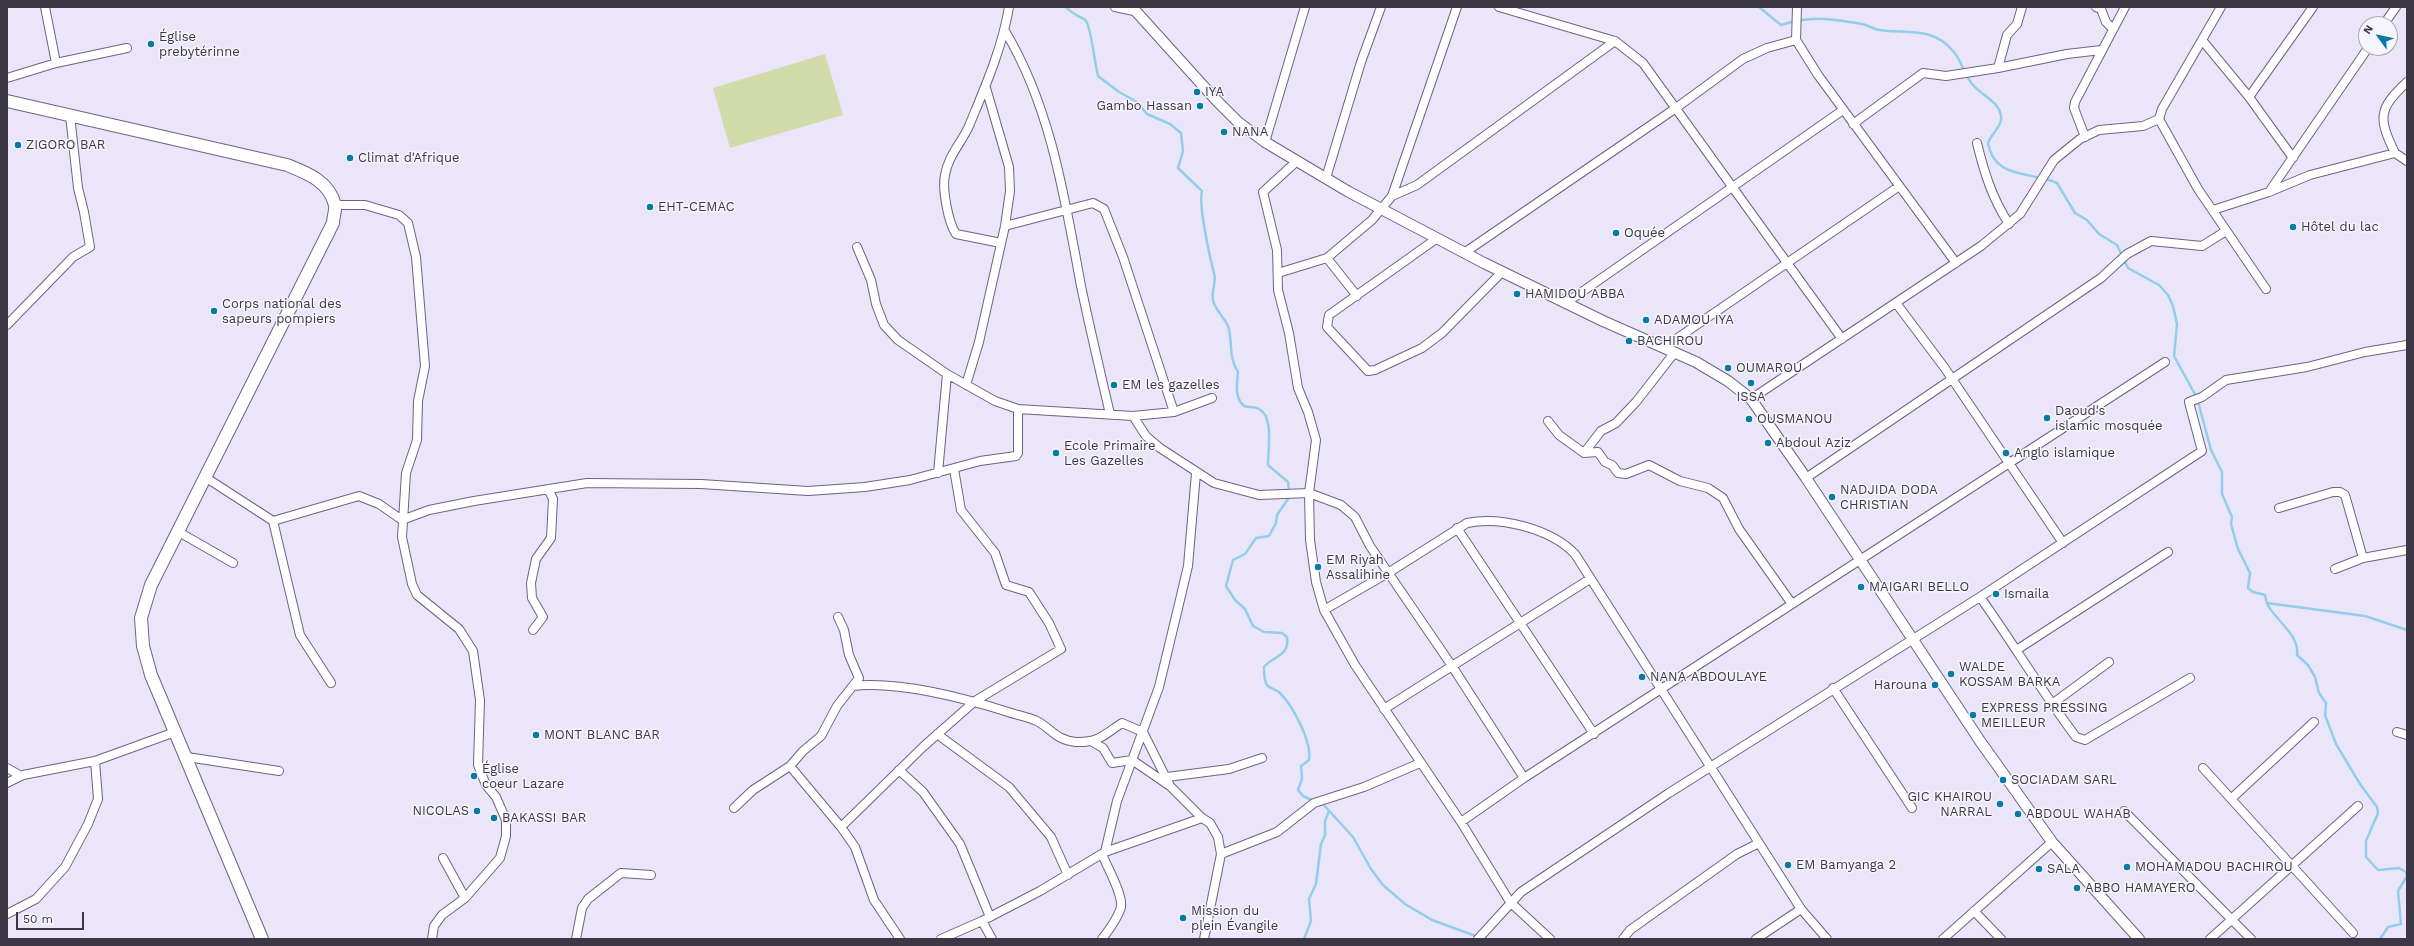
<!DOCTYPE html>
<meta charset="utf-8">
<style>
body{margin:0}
#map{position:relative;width:2414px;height:946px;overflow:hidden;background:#ebe5fa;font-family:"Work Sans",sans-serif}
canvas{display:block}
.frame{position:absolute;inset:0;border:8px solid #3c3745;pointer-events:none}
.north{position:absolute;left:2358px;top:16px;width:40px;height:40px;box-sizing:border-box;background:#f7f5fc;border:1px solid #aca9b3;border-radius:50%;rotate:303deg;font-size:11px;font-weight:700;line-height:16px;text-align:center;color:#3c3745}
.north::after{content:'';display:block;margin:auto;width:14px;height:18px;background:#077ba4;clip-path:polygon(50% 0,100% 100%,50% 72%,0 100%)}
.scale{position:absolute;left:16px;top:912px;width:68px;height:18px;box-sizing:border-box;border:2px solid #3c3745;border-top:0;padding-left:5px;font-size:12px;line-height:14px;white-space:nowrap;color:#3c3745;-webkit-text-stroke:3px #f7f5fc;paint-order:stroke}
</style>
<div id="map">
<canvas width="2414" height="946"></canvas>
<div class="frame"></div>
<div class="north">N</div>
<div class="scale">50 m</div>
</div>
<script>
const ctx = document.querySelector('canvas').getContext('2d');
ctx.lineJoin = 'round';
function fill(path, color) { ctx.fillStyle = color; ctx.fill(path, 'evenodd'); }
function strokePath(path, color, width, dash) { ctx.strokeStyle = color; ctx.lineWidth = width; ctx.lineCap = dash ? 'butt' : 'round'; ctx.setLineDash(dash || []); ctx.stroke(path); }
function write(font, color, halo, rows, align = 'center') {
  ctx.font = font + ' "Work Sans",sans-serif'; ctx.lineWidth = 3; ctx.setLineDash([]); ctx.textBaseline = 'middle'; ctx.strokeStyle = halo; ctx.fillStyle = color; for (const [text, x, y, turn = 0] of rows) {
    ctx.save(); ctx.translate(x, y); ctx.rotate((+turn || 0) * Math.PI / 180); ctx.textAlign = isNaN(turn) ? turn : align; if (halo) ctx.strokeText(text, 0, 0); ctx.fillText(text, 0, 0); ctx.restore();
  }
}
const green = new Path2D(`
 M825 54 843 115 730 148 713 88Z`);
const stream = new Path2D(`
 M1066 7C1073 15 1082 17 1086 21 1091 27 1095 65 1098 76L1119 92 1137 102 1147 114 1170 124 1181 133 1183 151 1178 168 1202 191C1198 204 1210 258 1214 273 1217 281 1211 291 1213 300 1215 310 1224 317 1228 326 1233 340 1228 358 1238 372 1237 384 1234 397 1244 406 1249 408 1254 406 1259 409 1274 416 1268 450 1268 465L1288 482 1289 491
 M1759 7 1781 25C1813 15 1830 19 1862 24 1868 25 1873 29 1879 30 1906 34 1932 26 1953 51 1962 61 1964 75 1973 85 1981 95 1999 101 2001 116 2003 125 1991 134 1988 143 1994 180 2032 171 2057 183L2075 213 2087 220 2099 234 2117 245 2128 268 2159 285 2168 295 2173 306 2177 324 2174 356 2197 398 2211 450 2222 472V494L2232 517 2231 524 2238 549 2250 573 2248 588 2253 592 2265 595C2266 599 2266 603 2269 607 2277 621 2300 636 2297 655L2308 665 2315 677 2319 693 2326 703 2325 715 2336 744 2360 784 2377 807 2378 813 2366 841V857L2378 870 2399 868 2406 872 2407 876 2398 891 2401 924 2388 927 2380 939
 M1290 496 1277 515 1276 523 1269 536 1256 538 1245 554 1233 560 1226 586 1235 600 1245 609 1253 626 1264 632 1282 633 1287 637C1290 657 1272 656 1264 667 1264 672 1264 681 1267 685 1270 689 1276 689 1280 693 1293 706 1312 742 1309 760L1301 766 1302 779 1298 790 1303 796 1314 801
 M2267 603 2365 616 2407 630
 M1322 803 1353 837 1371 869 1383 885 1405 904 1432 920 1484 939
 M1304 939 1311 921 1309 899 1316 884 1321 844 1325 835V821L1329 811`);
const minor = new Path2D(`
 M45 7 56 63
 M1115 7 1134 11
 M1797 7 1796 40 1818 75 1956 263
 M2096 7 2101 9 2106 22 2113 29
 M2221 7 2162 109 2159 119 2198 189 2266 289
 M2384 24 2396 7
 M1005 31C1051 107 1065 200 1081 286 1090 329 1100 371 1110 414
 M2202 40 2249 97 2293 158
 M1615 41 1643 63 1842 339
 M1998 68 2007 35 2017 24 2022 7
 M7 78 56 63 127 48
 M2249 97 2313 7
 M1853 124 1923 73 1946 76 1998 68 2067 54 2101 50
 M2085 137 2074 108 2075 102 2125 7
 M1265 142 1305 7
 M1977 143C1984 172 1992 198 2009 224
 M2395 153C2378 118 2378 109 2407 82
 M1297 161 1263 192 1277 250 1278 290 1289 333 1298 388 1308 412 1316 440 1309 493 1310 540 1316 582 1324 610 1355 665 1461 822 1510 902 1550 939
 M1326 178 1361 62 1381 7
 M2269 192 2368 48
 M1392 196 1417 185 1615 41 1499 7
 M335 205H365L399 215 408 223 416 257 425 366 418 401 417 440 406 473 402 537 412 584 417 595 459 629 473 651 480 700 478 765 486 785 496 797 506 820V836L500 858 465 898 442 915 434 926 432 939
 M2213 210 2269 192 2310 175 2395 153 2407 161
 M1005 226 1093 203 1104 209 1123 257 1174 412
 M1436 239 1329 315 1327 327 1368 371 1375 370 1422 348 1442 333 1502 272
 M1001 243 956 234C948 222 942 189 945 175 948 156 962 142 969 126 985 87 1002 49 1009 7
 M857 247 871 280 876 304 884 325 898 340 947 374 995 401 1018 409 1133 416 1174 412 1212 398
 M1464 253 1676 108 1743 59 1767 48 1796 40
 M1327 258 1357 296
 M1278 273 1327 258 1372 220 1392 196 1457 7
 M1566 303 1843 110
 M1896 303 1944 367 2063 543
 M7 325 73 257 90 247 84 212 78 188 70 115
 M1663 348 1898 187
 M966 385 979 342 1005 226 1010 191 1009 167 986 88
 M1751 399 1981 246 2020 214 2054 160 2080 139 2099 130 2143 126 2159 119
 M1133 416 1146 436 1160 448 1214 483 1259 495 1309 493 1341 505 1355 517 1370 546 1452 666 1524 778
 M1548 421 1559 435 1584 453 1598 452 1605 462 1612 465 1618 473 1626 474 1649 465 1680 481 1708 488 1723 498 1739 529 1792 604
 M1584 453 1601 431 1616 423 1636 402 1675 352
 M938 473 947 374
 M205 477 273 521 359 496 379 504 402 520 429 510 474 501 587 483 701 484 808 491 865 487 910 480 980 461 1016 456 1018 453V409
 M1806 478 2101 278 2127 254 2151 241 2202 246 2226 231
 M2279 508 2333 492H2340L2345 495 2363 558
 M273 521 300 635 331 683
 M1457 528 1594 734
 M177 531 233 563
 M2335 569 2363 558 2407 550
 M1980 597C2013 643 2042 692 2076 737L2085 740 2190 678
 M1324 610 1388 573 1467 523C1501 516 1551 529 1575 554L1801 909 1827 939
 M533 630 543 617 532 598 531 583 536 559 551 538 553 499 548 489
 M2018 649 2168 552
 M853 686C898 681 964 698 1008 712 1017 715 1028 717 1037 721 1053 730 1056 740 1076 742 1099 743 1105 734 1122 723L1143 732 1170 786 1202 818 1210 823 1218 837 1221 854 1204 939
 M1833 688 1912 808
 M2052 704 2109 662
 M1384 709 1590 579
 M2397 732 2407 735
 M937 734 1009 787 1051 837 1068 875
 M1091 741 1103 748 1112 763 1132 760 1170 786
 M187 757 279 771
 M790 766 841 827 855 847 874 900 900 939
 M7 768 21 776
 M2203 768 2353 933
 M899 770 923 792 960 844 990 917
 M1167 777 1229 769 1262 758
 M7 783 23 775 95 761 175 732
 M2232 798 2314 722
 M734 808 753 790 790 766 803 751 821 736 837 706 859 678 849 655 844 630 838 617
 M2124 811 2251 939
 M1461 822 1524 778 2165 362
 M841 827 924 746 975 701 1061 649 1049 623 1029 592 1006 585 995 553 961 510 954 469
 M1105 852 1117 801 1159 687 1179 604 1188 566 1196 473
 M1102 854C1107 867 1123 894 1121 907 1118 918 1109 930 1102 939
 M1221 854 1277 832 1314 803 1364 787 1420 763
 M443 858 465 898
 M1974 911 2001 939
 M7 914 36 899 65 867 88 824 98 799 95 761
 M982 921 992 939
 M576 939 582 908 588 899 621 873 651 875
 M941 939 982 921 1040 891 1105 852 1202 818
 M1478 939 1521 892 1669 793 1980 597 2202 451 2189 402 2202 397 2226 380 2307 367 2365 352 2407 345
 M1623 939 1630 930 1737 854 1759 843
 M1756 939 1801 909
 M1943 939 2052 842
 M2210 939 2358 806`);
const tertiary = new Path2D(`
 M1132 7 1216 100 1238 122 1265 142 1349 192 1484 263 1603 321 1696 362 1728 381 1751 399 1806 478 1980 741 2052 842 2139 939`);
const primary = new Path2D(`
 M7 101 287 165C307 173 329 181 335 205 336 210 333 218 333 223L151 585 141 618 143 646 151 675 262 939`);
const markers = [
 [151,44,4,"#077ba4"],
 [1197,92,4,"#077ba4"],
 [1200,106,4,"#077ba4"],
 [1224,132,4,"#077ba4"],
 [18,145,4,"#077ba4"],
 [350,158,4,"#077ba4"],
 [650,207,4,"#077ba4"],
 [2293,227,4,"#077ba4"],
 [1616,233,4,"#077ba4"],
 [1517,294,4,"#077ba4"],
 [214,311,4,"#077ba4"],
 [1646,320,4,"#077ba4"],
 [1629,341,4,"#077ba4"],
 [1728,368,4,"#077ba4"],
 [1751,383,4,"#077ba4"],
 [1114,385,4,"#077ba4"],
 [2047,418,4,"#077ba4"],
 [1749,419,4,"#077ba4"],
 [1768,443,4,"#077ba4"],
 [1056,453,4,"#077ba4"],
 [2006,453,4,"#077ba4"],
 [1832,497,4,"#077ba4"],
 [1318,567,4,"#077ba4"],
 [1861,587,4,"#077ba4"],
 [1996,594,4,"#077ba4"],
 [1951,674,4,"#077ba4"],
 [1642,677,4,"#077ba4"],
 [1935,685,4,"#077ba4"],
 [1973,715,4,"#077ba4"],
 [536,735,4,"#077ba4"],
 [474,776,4,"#077ba4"],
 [2003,780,4,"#077ba4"],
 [2000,804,4,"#077ba4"],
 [477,811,4,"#077ba4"],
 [2018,814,4,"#077ba4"],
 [494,818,4,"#077ba4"],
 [1788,865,4,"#077ba4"],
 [2127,867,4,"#077ba4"],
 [2039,869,4,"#077ba4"],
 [2077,888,4,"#077ba4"],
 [1183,918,4,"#077ba4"]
];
const poiNames = [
 ["Église",159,37],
 ["prebytérinne",159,52],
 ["IYA",1205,92],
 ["Gambo Hassan",1192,106,"right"],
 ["NANA",1232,132],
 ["ZIGORO BAR",26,145],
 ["Climat d'Afrique",358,158],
 ["EHT-CEMAC",658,207],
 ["Hôtel du lac",2301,227],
 ["Oquée",1624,233],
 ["HAMIDOU ABBA",1525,294],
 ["Corps national des",222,304],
 ["sapeurs pompiers",222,319],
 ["ADAMOU IYA",1654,320],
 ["BACHIROU",1637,341],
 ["OUMAROU",1736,368],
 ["EM les gazelles",1122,385],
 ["ISSA",1751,397,"center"],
 ["Daoud's",2055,411],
 ["islamic mosquée",2055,426],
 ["OUSMANOU",1757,419],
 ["Abdoul Aziz",1776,443],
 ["Ecole Primaire",1064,446],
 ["Les Gazelles",1064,461],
 ["Anglo islamique",2014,453],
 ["NADJIDA DODA",1840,490],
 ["CHRISTIAN",1840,505],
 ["EM Riyah",1326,560],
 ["Assalihine",1326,575],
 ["MAIGARI BELLO",1869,587],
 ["Ismaila",2004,594],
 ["WALDE",1959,667],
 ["KOSSAM BARKA",1959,682],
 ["NANA ABDOULAYE",1650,677],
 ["Harouna",1927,685,"right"],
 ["EXPRESS PRESSING",1981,708],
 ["MEILLEUR",1981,723],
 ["MONT BLANC BAR",544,735],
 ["Église",482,769],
 ["coeur Lazare",482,784],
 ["SOCIADAM SARL",2011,780],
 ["GIC KHAIROU",1992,797,"right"],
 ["NARRAL",1992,812,"right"],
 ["NICOLAS",469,811,"right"],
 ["ABDOUL WAHAB",2026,814],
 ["BAKASSI BAR",502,818],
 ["EM Bamyanga 2",1796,865],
 ["MOHAMADOU BACHIROU",2135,867],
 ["SALA",2047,869],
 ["ABBO HAMAYERO",2085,888],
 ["Mission du",1191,911],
 ["plein Évangile",1191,926]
];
fill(green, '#d2dbaa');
strokePath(stream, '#92cee9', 2.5);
strokePath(minor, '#6e6382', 10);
strokePath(tertiary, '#6e6382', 12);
strokePath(primary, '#6e6382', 14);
strokePath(minor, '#fff', 8);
strokePath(tertiary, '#fff', 10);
strokePath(primary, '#fff', 12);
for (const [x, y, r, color] of markers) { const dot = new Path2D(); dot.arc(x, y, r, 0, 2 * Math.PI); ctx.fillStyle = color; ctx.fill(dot); strokePath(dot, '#f7f5fc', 1.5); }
write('13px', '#3c3745', '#f7f5fc', poiNames, 'left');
</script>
